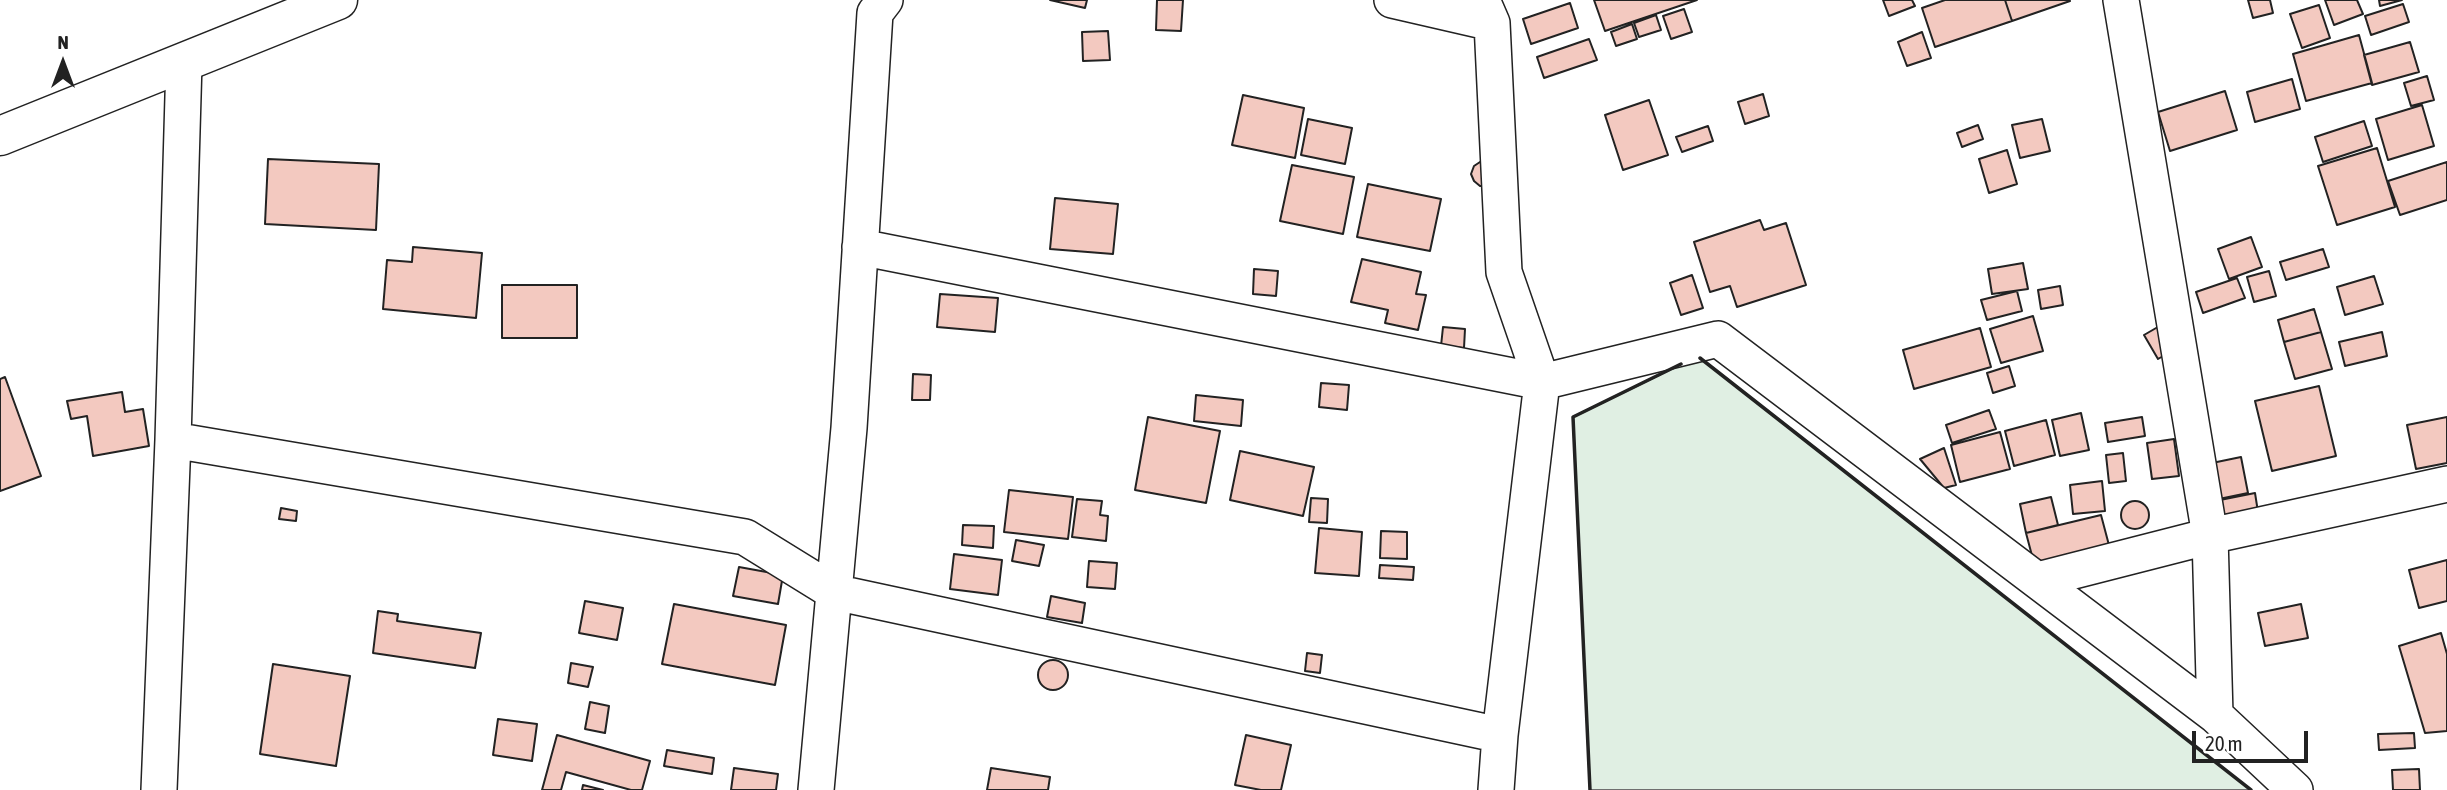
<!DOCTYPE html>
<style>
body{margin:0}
#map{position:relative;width:2447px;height:790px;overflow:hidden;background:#fff;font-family:"Asap Condensed",sans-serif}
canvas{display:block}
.north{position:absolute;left:28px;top:28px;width:70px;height:70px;-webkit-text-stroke:5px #fff;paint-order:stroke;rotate:0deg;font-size:19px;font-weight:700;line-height:28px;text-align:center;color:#222}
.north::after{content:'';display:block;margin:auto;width:24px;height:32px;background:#222;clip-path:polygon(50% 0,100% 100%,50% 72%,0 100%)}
.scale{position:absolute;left:2192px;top:731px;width:116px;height:32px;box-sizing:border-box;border:4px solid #222;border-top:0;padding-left:9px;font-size:21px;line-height:24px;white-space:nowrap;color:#222;-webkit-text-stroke:5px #fff;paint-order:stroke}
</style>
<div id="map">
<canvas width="2447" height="790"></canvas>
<div class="north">N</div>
<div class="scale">20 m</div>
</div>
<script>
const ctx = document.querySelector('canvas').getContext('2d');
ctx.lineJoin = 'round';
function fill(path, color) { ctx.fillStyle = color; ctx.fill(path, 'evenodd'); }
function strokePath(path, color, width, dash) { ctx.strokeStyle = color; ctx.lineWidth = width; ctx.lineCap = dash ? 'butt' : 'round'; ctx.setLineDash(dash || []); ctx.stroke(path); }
const green = new Path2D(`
 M1698 356 2251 790H1590L1573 417Z`);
const building = new Path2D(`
 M1050 0H1087L1085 8Z
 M1157 0H1183L1181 31 1156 30Z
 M1594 0H1697L1605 31Z
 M1883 0H1912L1915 6 1889 16Z
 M1945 0H2005L2012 21 1935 47 1922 8Z
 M2005 0H2069L2070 1 2012 21Z
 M2248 0H2270L2273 13 2253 18Z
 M2325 0H2357L2363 14 2334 25Z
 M2379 0H2402L2380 6Z
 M1570 3 1578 28 1531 44 1523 19Z
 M2403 4 2409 22 2371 35 2365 16Z
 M2319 5 2330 38 2302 48 2290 14Z
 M1684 9 1692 32 1671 39 1663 16Z
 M1656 15 1661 30 1639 37 1634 23Z
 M1632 24 1637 39 1616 46 1611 32Z
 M1108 31 1110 60 1083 61 1082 32Z
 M1922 32 1931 58 1907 66 1898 42Z
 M2359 35 2372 83 2306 101 2293 54Z
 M1589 39 1597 60 1544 78 1537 57Z
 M2410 42 2419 72 2372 85 2364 55Z
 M2427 76 2434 100 2411 106 2404 83Z
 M2292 79 2300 109 2255 122 2247 92Z
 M2225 91 2237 130 2170 151 2158 112Z
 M1763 94 1769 116 1745 124 1738 102Z
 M1243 95 1304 108 1295 158 1232 145Z
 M1649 100 1668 155 1623 170 1605 115Z
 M2422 105 2434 146 2388 160 2376 119Z
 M1308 119 1352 128 1345 164 1301 155Z
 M2042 119 2050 151 2020 158 2012 125Z
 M2364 121 2372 146 2323 162 2315 137Z
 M1978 125 1983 139 1962 147 1957 133Z
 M1708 126 1713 141 1682 152 1676 137Z
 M2377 148 2395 207 2337 225 2318 166Z
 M2007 150 2017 184 1989 193 1979 159Z
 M268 159 379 164 376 230 265 224Z
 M1488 161V186H1480L1474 181 1471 174 1474 166 1480 162Z
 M2447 162V200L2400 215 2388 181Z
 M1292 165 1354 177 1343 234 1280 221Z
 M1368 184 1441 199 1430 251 1357 237Z
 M1055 198 1118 204 1113 254 1050 249Z
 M1760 220 1764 230 1786 223 1806 285 1737 307 1730 286 1710 292 1694 242Z
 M2251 237 2262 267 2229 279 2218 249Z
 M413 247 482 253 476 318 383 309 387 260 412 262Z
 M2323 249 2329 267 2286 280 2280 262Z
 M1362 259 1421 272 1416 294 1426 295 1418 330 1385 323 1388 310 1351 302Z
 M2023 263 2028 289 1992 294 1988 269Z
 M1254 269 1278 271 1276 296 1253 294Z
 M2269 271 2276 296 2254 302 2247 277Z
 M1692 275 1703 308 1681 315 1670 283Z
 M2374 276 2383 304 2345 315 2337 287Z
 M2237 278 2245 298 2203 313 2196 292Z
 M502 285H577V338H502Z
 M2060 286 2063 305 2041 309 2038 290Z
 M2017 291 2022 311 1987 320 1981 300Z
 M940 294 998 298 995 332 937 327Z
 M2314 309 2321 332 2284 342 2278 320Z
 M2033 316 2043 351 2001 363 1990 329Z
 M2163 324 2177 348 2158 359 2144 335Z
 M1443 327 1465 329 1464 348 1441 346Z
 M1980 328 1991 367 1914 389 1903 350Z
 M2321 332 2332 369 2295 379 2284 342Z
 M2382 332 2387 356 2345 366 2339 342Z
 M2009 366 2015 386 1993 393 1987 373Z
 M913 374 931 375 930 400H912Z
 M5 377 41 476 0 491V379Z
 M1321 383 1349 385 1347 410 1319 407Z
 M2319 386 2336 456 2272 471 2255 401Z
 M122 392 125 412 143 409 149 446 93 456 87 416 71 419 67 401Z
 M1196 395 1243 400 1241 426 1194 421Z
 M1989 410 1996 429 1952 443 1946 425Z
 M2081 413 2089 450 2060 456 2052 420Z
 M1148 417 1220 431 1206 503 1135 490Z
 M2142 417 2145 436 2108 442 2105 423Z
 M2447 417V463L2416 469 2407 425Z
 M2046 420 2055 455 2014 466 2005 431Z
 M2000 432 2010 469 1960 482 1951 445Z
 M2174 439 2179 476 2152 479 2147 443Z
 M1944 448 1956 485 1944 488 1920 459Z
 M1240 451 1314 467 1303 516 1230 500Z
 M2123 453 2126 481 2109 483 2106 455Z
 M2241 457 2248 493 2219 499 2212 463Z
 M2102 481 2105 511 2073 514 2070 485Z
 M1009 490 1073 497 1068 539 1004 532Z
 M2255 493 2258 512 2224 519 2220 500Z
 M2051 497 2058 525 2026 533 2020 504Z
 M1311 498 1328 499 1327 523 1309 522Z
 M1077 499 1102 501 1100 515 1108 516 1106 541 1072 537Z
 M2121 515a14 14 0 1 1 28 0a14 14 0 1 1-28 0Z
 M281 508 297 511 296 521 279 519Z
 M2101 515 2110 549 2035 567 2026 533Z
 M963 525 994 526 993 548 962 545Z
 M1319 528 1362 532 1359 576 1315 573Z
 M1381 531 1407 532V559L1380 558Z
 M1016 540 1044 545 1039 566 1012 561Z
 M954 554 1002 560 998 595 950 589Z
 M2447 560V601L2419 608 2409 570Z
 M1089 561 1117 563 1115 589 1087 587Z
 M1380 565 1414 567 1413 580 1379 578Z
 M739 567 783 575 778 604 733 596Z
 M1051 596 1085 603 1082 623 1047 617Z
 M585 601 623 608 617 640 579 633Z
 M674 604 786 625 775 685 662 664Z
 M2301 604 2308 638 2265 646 2258 613Z
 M378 611 398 614 397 621 481 633 475 668 373 653Z
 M2441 633 2447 654V731L2425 733 2399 646Z
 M1307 653 1322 655 1320 673 1305 671Z
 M1038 675a15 15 0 1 1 30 0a15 15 0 1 1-30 0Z
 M571 663 593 667 588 687 568 683Z
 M273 664 350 676 336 766 260 754Z
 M590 702 609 706 605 733 585 729Z
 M498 719 537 724 532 761 493 755Z
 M2414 733 2415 748 2379 750 2378 734Z
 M557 735 650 761 642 790H631L566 772 561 790H542Z
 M1246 735 1291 745 1281 790H1261L1235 785Z
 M667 750 714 758 712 774 664 766Z
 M734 768 778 774 776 790H731Z
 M991 768 1050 777 1048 790H987Z
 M2419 769 2420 790H2393L2392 770Z
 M583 785 603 790H582Z`);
const street = new Path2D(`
 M1392 0 1492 23
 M1482 0 1492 23 1504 272 1542 382 1718 339 2215 715 2295 790
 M2121 0 2210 536 2215 715
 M860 247 1542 382 1500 735 1496 790
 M173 440 745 537 834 592 1500 735
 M2038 580 2210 536 2447 484
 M159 790 173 440 184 62
 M816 790 849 428 875 13 885 0`);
const primary = new Path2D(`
 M0 136 338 0`);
const wall = new Path2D(`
 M1700 358 2251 790
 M1590 790 1573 417 1681 364`);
fill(green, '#e0efe3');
strokePath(green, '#6f6f6f', 2);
fill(building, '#f3c9c0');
strokePath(building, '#222', 2);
strokePath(street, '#222', 38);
strokePath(primary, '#222', 41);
strokePath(street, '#fff', 35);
strokePath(primary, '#fff', 38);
strokePath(wall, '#222', 3.5);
</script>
